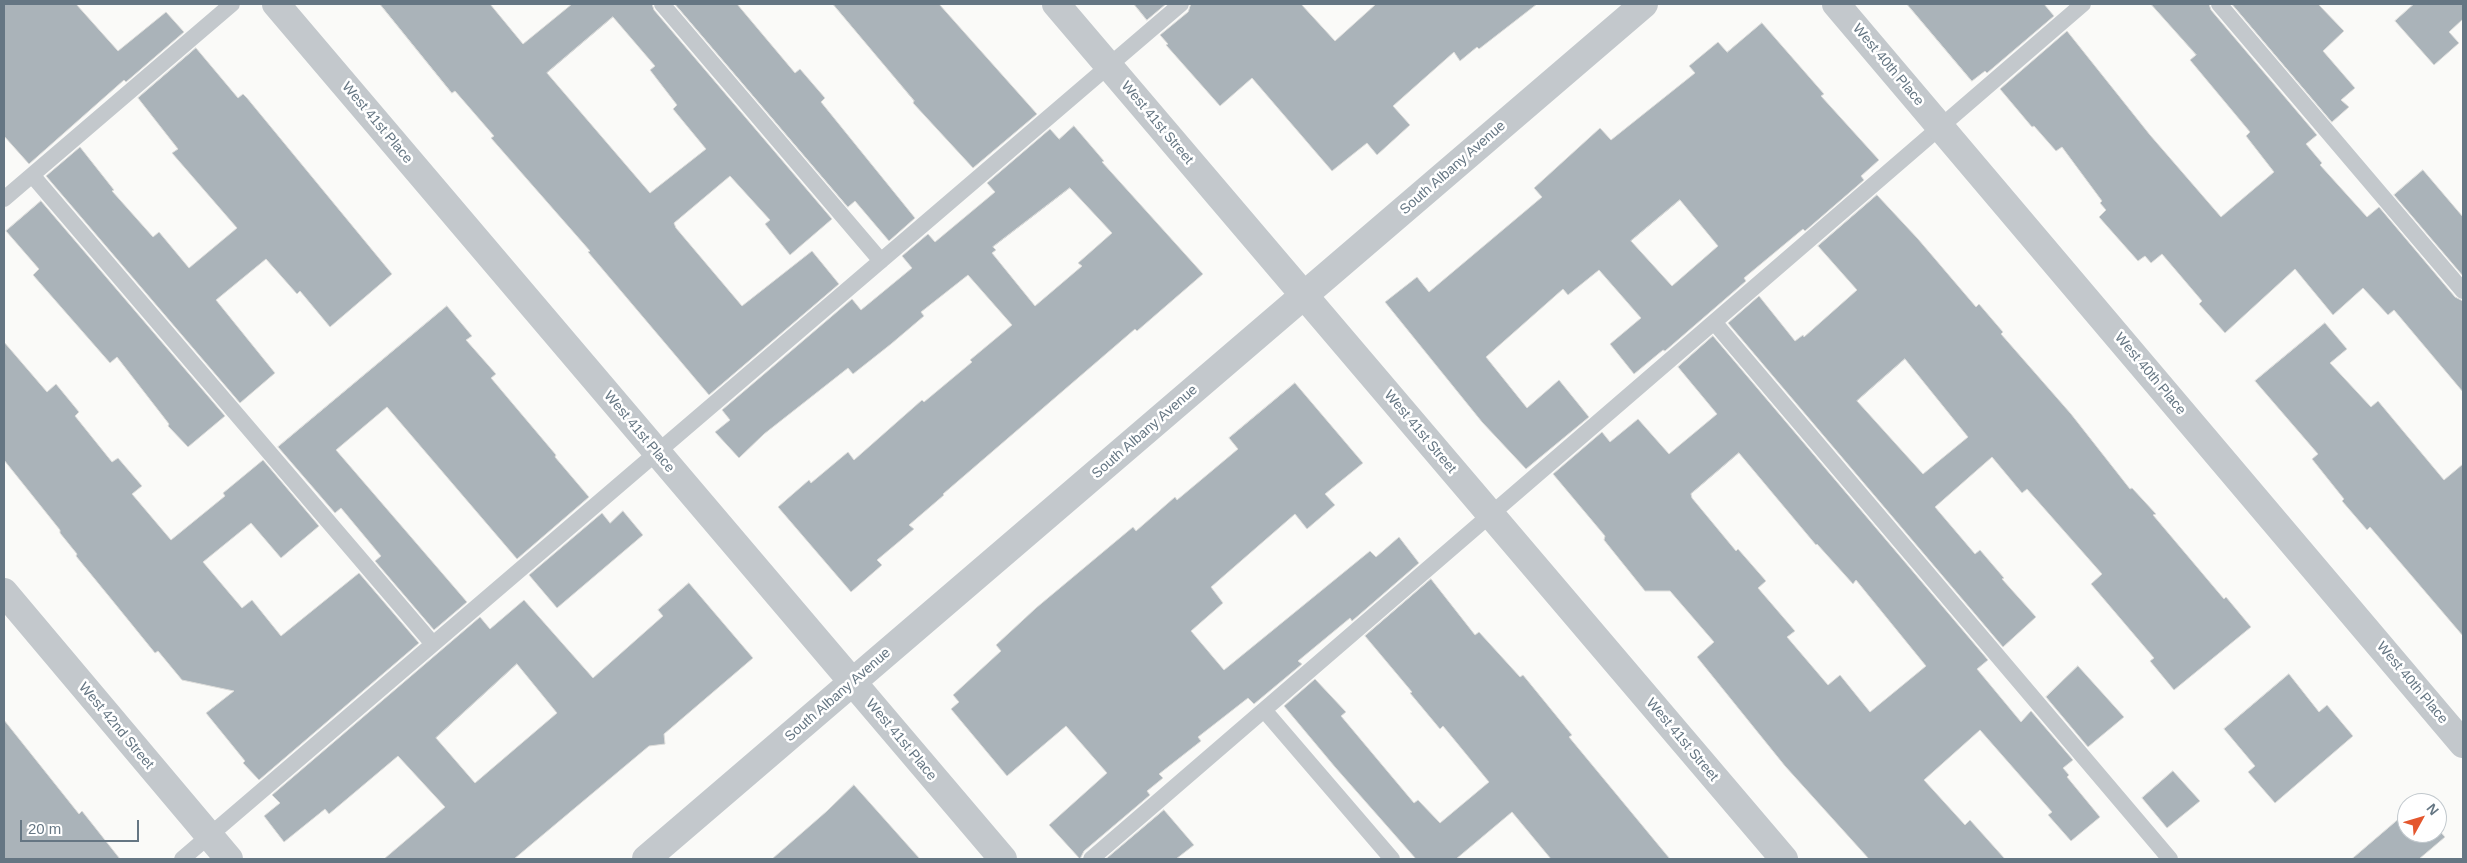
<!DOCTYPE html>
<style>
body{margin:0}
#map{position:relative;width:2467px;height:863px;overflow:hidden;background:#fafaf8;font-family:Helvetica,sans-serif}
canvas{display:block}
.frame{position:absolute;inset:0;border:5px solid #657683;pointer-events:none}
.north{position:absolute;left:2397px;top:793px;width:50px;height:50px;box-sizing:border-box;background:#fff;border:1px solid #c1c8cd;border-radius:50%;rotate:51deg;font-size:14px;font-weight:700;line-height:20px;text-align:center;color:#657683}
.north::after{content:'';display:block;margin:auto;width:18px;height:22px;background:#e4572e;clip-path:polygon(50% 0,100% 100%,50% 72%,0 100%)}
.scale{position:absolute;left:20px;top:820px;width:119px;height:22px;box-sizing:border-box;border:2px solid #657683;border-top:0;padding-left:6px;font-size:15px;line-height:18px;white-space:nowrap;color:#657683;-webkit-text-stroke:4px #fff;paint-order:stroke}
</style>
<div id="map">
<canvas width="2467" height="863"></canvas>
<div class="frame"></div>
<div class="north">N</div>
<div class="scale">20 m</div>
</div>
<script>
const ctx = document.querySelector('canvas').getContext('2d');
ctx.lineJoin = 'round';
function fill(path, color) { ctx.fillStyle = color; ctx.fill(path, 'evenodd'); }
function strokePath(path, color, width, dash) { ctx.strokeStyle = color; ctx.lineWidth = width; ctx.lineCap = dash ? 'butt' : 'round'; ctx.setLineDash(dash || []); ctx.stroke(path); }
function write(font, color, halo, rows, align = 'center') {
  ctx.font = font + ' Helvetica,sans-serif'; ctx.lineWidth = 5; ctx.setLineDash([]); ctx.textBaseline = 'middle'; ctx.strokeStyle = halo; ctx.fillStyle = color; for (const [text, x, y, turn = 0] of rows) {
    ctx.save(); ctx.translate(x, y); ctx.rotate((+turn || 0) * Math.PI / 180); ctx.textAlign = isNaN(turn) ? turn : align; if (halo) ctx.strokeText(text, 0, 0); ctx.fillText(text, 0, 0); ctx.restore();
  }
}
const building = new Path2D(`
 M4 4H76L118 51 166 12 184 32 126 82 124 80 29 164 4 136Z
 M380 4H490L523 44 572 4H652L654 10 832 219 790 255 765 224 770 220 730 176 674 223 676 228 742 306 812 251 839 284 709 395 588 252 590 251 491 138 494 136 455 91 452 93ZM613 17 655 66 650 70 677 105 673 109 706 149 650 193 547 73Z
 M675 4H737L795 73 800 69 825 98 821 102 915 218 889 241 855 201 848 207Z
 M833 4H939L1037 114 973 168 913 103 914 101Z
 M1134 4H1166L1147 20Z
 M1191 4H1301L1335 41 1376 4H1537L1479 49 1477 47 1460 61 1454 52 1393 106 1410 125 1377 155 1367 143 1332 171 1252 78 1220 106 1166 45 1168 44 1160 35 1188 12Z
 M1907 4H2044L2054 16 1987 73 1985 71 1972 81Z
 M2151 4H2209L2211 10 2317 135 2306 144 2322 163 2320 165 2367 217 2379 207 2455 297 2463 301V392L2394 310 2388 315 2363 288 2333 315 2295 269 2225 333 2199 304 2202 301 2162 254 2151 263 2145 256 2138 261 2099 217 2106 210 2100 203 2102 201 2062 147 2056 151 2034 126 2032 127 2000 89 2067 31 2150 135 2221 217 2274 172 2246 136 2250 132 2190 60 2196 55Z
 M2232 4H2318L2344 31 2323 51 2355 88 2341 100 2349 107 2332 122Z
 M2414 4H2463V19L2449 32 2459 43 2434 65 2395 21Z
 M1762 23 1824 94 1821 96 1879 160 1861 176 1864 180 1805 231 1803 229 1744 278 1746 281 1665 351 1663 350 1634 374 1610 344 1641 318 1599 270 1568 295 1563 289 1486 357 1527 408 1559 380 1589 417 1526 469 1482 422 1385 302 1417 277 1429 292 1542 197 1534 188 1600 128 1611 140 1695 73 1689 66 1718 42 1727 52ZM1680 200 1718 246 1672 286 1631 241Z
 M196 48 238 98 243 94 247 98 392 274 330 327 300 291 297 294 266 259 216 300 275 373 240 403 46 176 80 147 114 190 112 191 153 237 159 232 189 268 237 228 172 153 178 149 138 98Z
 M1074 126 1104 161 1102 162 1203 274 1137 331 1135 329 943 494 944 495 909 525 914 529 877 560 882 565 851 592 778 507 809 480 811 483 848 452 854 460 922 400 924 402 972 362 970 360 1012 325 968 275 921 312 924 316 891 344 853 374 848 368 764 434 739 458 715 432 730 420 722 410 852 299 861 310 912 268 902 256 928 234 935 242 995 192 987 183 1050 129 1059 139ZM1070 188 1112 233 1078 263 1082 266 1035 306 992 253 996 250 993 247Z
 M2423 170 2463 217V276L2394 195Z
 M1877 195 1918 239 1976 307 1979 304 2003 332 2001 334 2071 414 2130 489 2132 488 2156 514 2153 515 2224 599 2226 597 2251 627 2174 690 2150 661 2154 658 2091 584 2102 574 2027 489 2022 493 1992 457 1935 507 1975 554 1980 550 2004 578 2002 579 2036 617 2003 647 1728 323 1759 296 1795 341 1803 335 1804 337 1857 290 1818 246ZM1905 359 1968 437 1923 474 1857 401Z
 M41 201 225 416 188 447 168 426 169 424 117 357 110 363 33 275 39 269 6 231Z
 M447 306 472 336 466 340 496 374 491 378 556 455 555 457 589 497 517 559 387 407 336 450 467 602 434 630 375 561 381 556 341 508 335 513 278 447Z
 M2325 323 2347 349 2330 363 2371 407 2378 401 2444 480 2463 464V636L2370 527 2367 530 2342 501 2344 499 2312 459 2318 454 2255 381Z
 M1713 336 1988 660 1977 669 2021 722 2031 711 2073 760 2063 768 2069 775 2067 777 2100 817 2071 841 2048 815 2052 812 1980 730 1924 780 1965 825 1970 820 2005 859H1869L1785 766 1697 657 1714 642 1670 591H1645L1604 540 1605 536 1553 474 1602 432 1610 442 1638 419 1669 454 1717 414 1678 367ZM1739 453 1816 545 1817 544 1853 584 1856 580 1926 666 1870 712 1840 675 1828 685 1787 637 1795 631 1758 588 1766 581 1738 549 1736 551 1692 498 1691 494Z
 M4 342 47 392 56 384 79 412 75 416 112 462 118 458 142 486 132 494 171 540 225 496 223 493 263 460 319 526 281 558 251 523 203 562 242 608 252 600 281 636 359 573 419 643 259 780 243 763 245 761 206 713 234 691 182 680 158 651 155 653 112 600 76 556 77 554 60 533V530L4 460Z
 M1295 383 1363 463 1325 494 1335 505 1307 529 1295 514 1211 587 1223 603 1191 631 1224 670 1370 551 1376 557 1399 537 1419 563 1352 621 1350 618 1298 661 1302 664 1254 704 1248 698 1198 737 1201 741 1159 774 1163 778 1147 791 1150 795 1084 851 1080 859 1049 825 1107 773 1066 726 1007 776 951 709 959 702 953 695 1001 651 996 645 1036 608 1133 527 1136 531 1175 497 1177 500 1238 449 1229 438Z
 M623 511 643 535 557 608 529 575 602 513 610 523Z
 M1431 579 1475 635 1479 632 1520 677 1523 675 1572 735 1569 737 1670 859H1551L1512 812 1456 859H1416L1335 767 1284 706 1315 679 1346 712 1341 716 1414 803 1418 800 1440 823 1489 782 1443 726 1440 729 1410 693 1412 692 1365 636Z
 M689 583 753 658 664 734 665 744 649 746 514 859H384L445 807 398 756 329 814 325 809 284 842 264 816 280 803 272 795 480 617 490 629 524 600 593 678 663 616 658 610ZM517 664 557 713 475 783 436 738Z
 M2078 666 2124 717 2088 747 2046 697Z
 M2289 674 2319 712 2327 705 2353 736 2275 803 2248 772 2255 766 2224 729Z
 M4 720 79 814 82 811 120 859H4Z
 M2173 771 2200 801 2167 828 2142 798Z
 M854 785 920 859H772L827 811Z
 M1164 810 1194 845 1176 859H1106Z
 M2407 812V833H2437V828L2445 837 2419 859H2352Z`);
const service = new Path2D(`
 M662 4 881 261
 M2219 4 2463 291
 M32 175 433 644
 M4 199 232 4
 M1714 322 2170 859
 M1264 710 1392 859
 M182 859 1181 4
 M1091 859 2083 4`);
const minor = new Path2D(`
 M276 4 1003 859
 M1056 4 1784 859
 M1836 4 2463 744
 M4 592 229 859
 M646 859 1644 4`);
const streetNames = [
 ["West 40th Place",1888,65,50],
 ["West 41st Place",377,123,50],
 ["West 41st Street",1157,123,50],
 ["South Albany Avenue",1453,168,-41],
 ["West 40th Place",2150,374,50],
 ["West 41st Place",639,432,50],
 ["South Albany Avenue",1145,432,-41],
 ["West 41st Street",1420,432,50],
 ["West 40th Place",2412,683,50],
 ["South Albany Avenue",838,695,-41],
 ["West 42nd Street",116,726,50],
 ["West 41st Place",901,740,50],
 ["West 41st Street",1682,740,50]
];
fill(building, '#aab3b9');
strokePath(building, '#dcdcda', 1);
strokePath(service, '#c3c8cc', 16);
strokePath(minor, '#c3c8cc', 28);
write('14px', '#657683', '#fff', streetNames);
</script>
